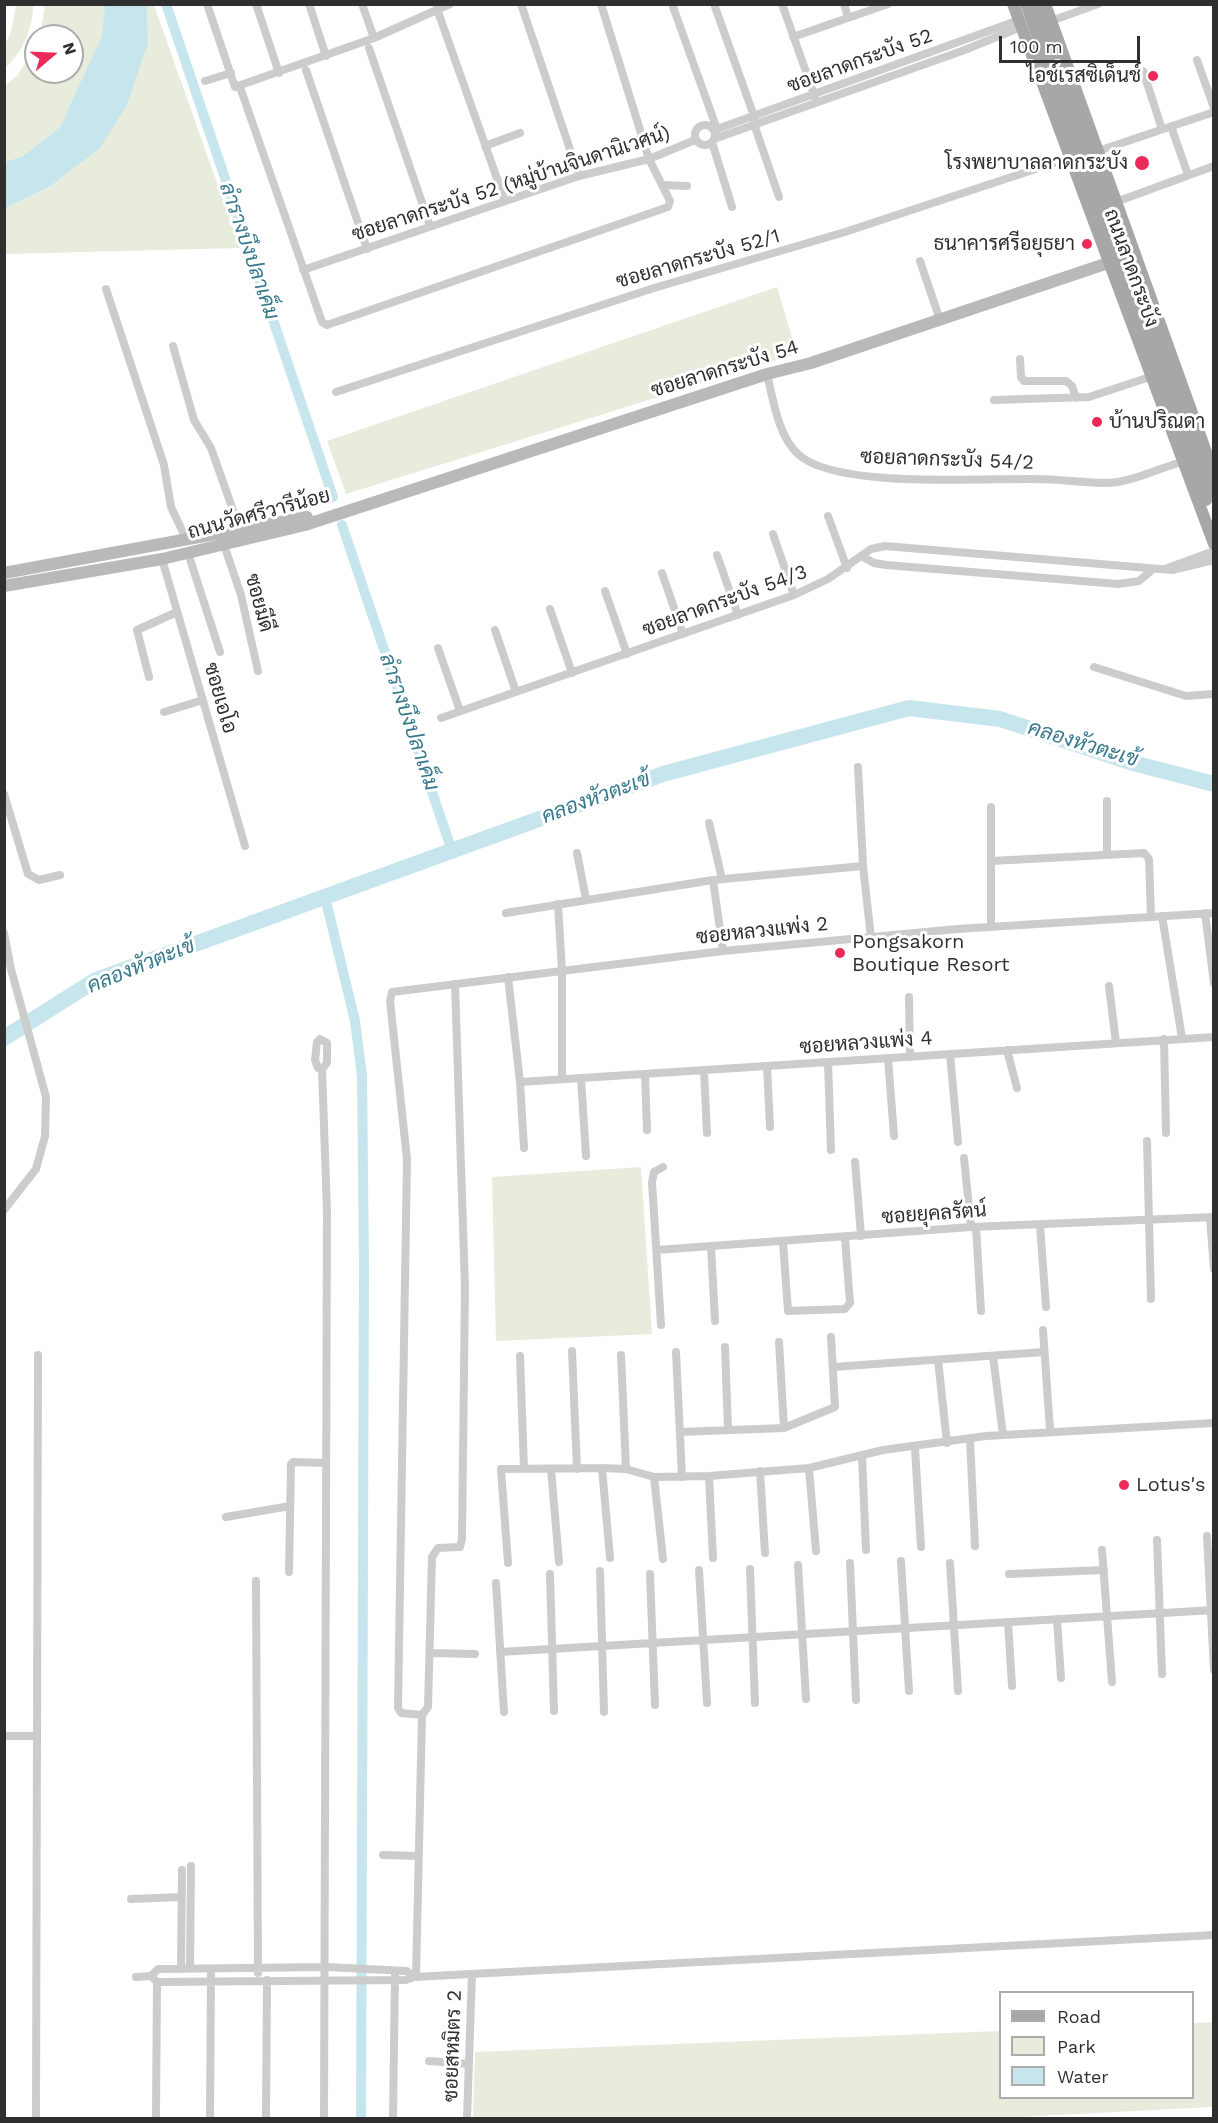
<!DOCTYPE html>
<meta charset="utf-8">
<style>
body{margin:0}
#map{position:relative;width:1218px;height:2123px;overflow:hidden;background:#fff;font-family:"Work Sans",sans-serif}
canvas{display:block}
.frame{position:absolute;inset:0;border:6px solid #2f2f2f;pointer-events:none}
.legend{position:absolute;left:999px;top:1991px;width:195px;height:108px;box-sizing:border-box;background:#fff;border:2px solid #acacac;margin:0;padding:8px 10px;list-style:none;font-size:18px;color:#2f2f2f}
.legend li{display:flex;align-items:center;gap:12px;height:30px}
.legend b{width:30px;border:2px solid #acacac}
.north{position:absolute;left:24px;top:24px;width:60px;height:60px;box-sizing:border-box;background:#fff;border:2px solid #acacac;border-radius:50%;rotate:71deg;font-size:16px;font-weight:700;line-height:24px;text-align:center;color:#2f2f2f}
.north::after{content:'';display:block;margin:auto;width:21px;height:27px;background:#ec2a59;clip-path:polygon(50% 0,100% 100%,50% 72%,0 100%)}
.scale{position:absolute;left:999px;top:36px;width:141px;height:27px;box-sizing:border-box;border:3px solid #2f2f2f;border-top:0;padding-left:8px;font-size:18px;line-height:21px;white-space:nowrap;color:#2f2f2f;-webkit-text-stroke:4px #fff;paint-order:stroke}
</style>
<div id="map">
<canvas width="1218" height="2123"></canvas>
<div class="frame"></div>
<ul class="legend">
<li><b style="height:8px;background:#a7a7a7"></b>Road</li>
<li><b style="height:16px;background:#e8ecdc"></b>Park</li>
<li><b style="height:16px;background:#c7e5ed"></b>Water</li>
</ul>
<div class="north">N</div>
<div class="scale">100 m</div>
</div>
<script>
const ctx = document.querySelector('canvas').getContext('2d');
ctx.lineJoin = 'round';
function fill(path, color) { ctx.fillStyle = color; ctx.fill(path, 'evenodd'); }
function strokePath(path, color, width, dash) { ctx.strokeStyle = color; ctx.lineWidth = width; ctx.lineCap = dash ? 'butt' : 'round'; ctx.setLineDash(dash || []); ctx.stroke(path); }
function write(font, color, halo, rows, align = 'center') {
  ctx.font = font + ' "Work Sans",Sarabun,sans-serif'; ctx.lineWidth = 6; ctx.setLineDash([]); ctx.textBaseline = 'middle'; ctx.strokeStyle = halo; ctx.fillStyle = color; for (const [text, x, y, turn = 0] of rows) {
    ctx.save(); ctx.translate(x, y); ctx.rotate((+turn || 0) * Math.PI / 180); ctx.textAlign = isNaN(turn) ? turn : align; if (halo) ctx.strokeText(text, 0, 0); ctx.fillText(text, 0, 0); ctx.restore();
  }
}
const green = new Path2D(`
 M16 5H33C33 28 23 53 5 68V44L11 32Z
 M45 5H105L103 36 60 127 23 156 5 162 4 86 17 76 36 46V72H72V36H40Z
 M147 5H154L240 248 5 254 4 208 49 187 148 43Z
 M777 287 797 354 346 494 327 441Z
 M641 1167 652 1334 496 1341 492 1177Z
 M1213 2022V2107L998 2118H473L475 2052 1000 2031V2098H1192L1193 2023Z`);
const water = new Path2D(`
 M105 5H147L148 43 127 105 100 148 49 187 5 208V162L23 156 60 127 102 36Z`);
const canal = new Path2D(`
 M166 4 333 497
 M342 525 452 851
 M325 897 355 1021 362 1076 364 1265 361 2118`);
const river = new Path2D(`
 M4 1038 96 980 663 774 909 708 1000 719 1133 763 1214 784`);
const minor = new Path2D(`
 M207 4 235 87 374 38 450 4
 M256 4 279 73
 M309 4 326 56
 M362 4 374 38
 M521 4 579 176
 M672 4 717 129
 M714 4 754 116 755 127 779 197
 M782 4 816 100
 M844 4 848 17
 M437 9 505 201
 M1051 21 1098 4
 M793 37 888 4
 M369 48 430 226
 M1197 60 1214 108
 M306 70 367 249
 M1143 71 1162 129
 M205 81 231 73
 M241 90 322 322 327 325 668 207 670 201 649 159 601 4
 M695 135a10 10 0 1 1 20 0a10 10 0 1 1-20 0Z
 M1171 126 1188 175
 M711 127 717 129 1019 20
 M714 139 962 51 1021 27
 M712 142 732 207
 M485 146 520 133
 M1098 151 1214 112
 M665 185 687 186
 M1116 202 1214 166
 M920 261 940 320
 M303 270 579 176 649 159 695 140
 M106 289 164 465 171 507 187 541
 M173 346 194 420 211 448 240 530
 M1020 359 1021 377 1024 381H1066L1072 386 1076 398
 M767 374C773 399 778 436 798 454 834 489 983 478 1035 479 1059 479 1084 483 1108 483 1132 482 1159 468 1182 462
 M336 392 654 288 845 232 1069 158
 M994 400 1089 397 1150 377
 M828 516 847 568
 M773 534 794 595
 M224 545 241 595 258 671
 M188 553 220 652
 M717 555 738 615
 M861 556 874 563 886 565 1118 584 1139 581 1153 569
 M162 559 245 846
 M1165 569 1214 551
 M662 573 683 634
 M605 591 627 654
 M550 609 572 673
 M495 630 516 692
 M438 648 460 711
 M1094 667 1186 696 1214 694
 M149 677 137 630 177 612
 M164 712 203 700
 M441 718 794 595 828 579 871 549 885 546 1172 570 1214 560
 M858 767 863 866 871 938
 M4 794 28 874 39 880 60 875
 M1107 801V855
 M991 807V927
 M709 823 722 879
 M577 853 586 899
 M991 861 1144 853 1149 859 1151 916
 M713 880 723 951
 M558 904 562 971V1079
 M506 913 713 880 863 866
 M1205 913 1214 983
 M1162 916 1182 1038
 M4 933 11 969 46 1097 45 1136 36 1169 4 1210
 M508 977 520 1082 524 1148
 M1109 986 1116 1043
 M909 997 910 1057
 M1164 1039 1166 1133
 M1007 1050 1017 1088
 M950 1054 958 1142
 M888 1058 894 1136
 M828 1062 831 1150
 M767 1066 770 1127
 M322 1069 318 1068 315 1060 317 1042 320 1039 327 1043V1063L322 1069 327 1211 324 2118
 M704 1071 707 1133
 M645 1075 647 1130
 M581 1079 586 1156
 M520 1082 1214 1037
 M1147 1141 1151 1299
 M964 1158 971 1227
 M855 1162 861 1236
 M1210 1218 1214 1269
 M1040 1225 1046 1307
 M976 1227 981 1311
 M783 1242 788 1311 845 1309 850 1303 845 1238
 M711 1246 715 1321
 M657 1250 971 1227 1214 1217
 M661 1325 652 1182 654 1172 663 1167
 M1043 1330 1050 1430
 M779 1342 784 1428
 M725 1347 728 1430
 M572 1351 577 1469
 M676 1352 682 1477
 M621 1355 626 1469
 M520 1356 524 1469
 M993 1356 1003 1435
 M938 1360 947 1443
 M833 1367 1044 1352
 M680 1432 784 1428 835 1407 831 1337
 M970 1439 975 1546
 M915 1448 921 1547
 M862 1456 866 1550
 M602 1468 610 1558
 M809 1468 816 1551
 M551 1469 559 1562
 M760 1471 765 1553
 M709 1476 713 1558
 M654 1477 663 1559
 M226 1517 290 1506
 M1207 1536 1214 1670
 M1157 1540 1162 1674
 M1102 1550 1112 1682
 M901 1561 909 1691
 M508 1563 501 1469 602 1468 626 1469 654 1477 709 1476 809 1468 883 1450 986 1436 1214 1423
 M850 1563 856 1700
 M950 1563 958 1691
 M798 1565 806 1699
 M750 1569 755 1703
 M699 1570 707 1703
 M600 1571 604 1712
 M289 1572 291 1464 293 1462 326 1463
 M550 1574 554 1711
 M650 1574 655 1705
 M1009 1574 1104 1570
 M256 1581 258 1973
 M496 1583 504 1712
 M1057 1619 1061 1678
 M1008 1622 1012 1686
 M500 1652 1214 1610
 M430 1653 475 1654
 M422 1715 401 1713 398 1708 407 1159 390 1001 392 992 723 951 957 929 1214 913
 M4 1736H35
 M383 1855 417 1856
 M131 1899 181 1897
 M326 1967 407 1971 414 1977 406 1980 157 1982 151 1976 158 1969Z
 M190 1968 191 1866
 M181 1969 182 1870
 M136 1977 151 1976
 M414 1977 1214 1935
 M416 1977 422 1715 428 1707 432 1557 438 1548 460 1547 462 1539 465 1287 455 984
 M429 2061 469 2064
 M36 2118 38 1355
 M156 2118 157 1982
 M210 2118 211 1969
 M266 2118 267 1980
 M393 2118 395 1975
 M467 2118 472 1974`);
const secondary = new Path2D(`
 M4 573 307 517
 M4 586 162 559 305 525 767 374 811 363 1108 263`);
const primary = new Path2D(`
 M1013 4 1214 544
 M1045 4 1214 474
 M1193 466 1206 500
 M1204 466 1214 492`);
const primaryBridge = new Path2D(`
 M1026 4 1193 466
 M1038 4 1203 462`);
const markers = [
 [1153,76,6,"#ec2a59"],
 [1142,163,8,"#ec2a59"],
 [1087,244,6,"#ec2a59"],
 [1097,422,6,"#ec2a59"],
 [840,953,6,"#ec2a59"],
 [1124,1485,6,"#ec2a59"]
];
const streetNames = [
 ["ซอยลาดกระบัง 52",860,61,-20],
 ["ซอยลาดกระบัง 52 (หมู่บ้านจินดานิเวศน์)",511,184,-18],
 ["ซอยลาดกระบัง 52/1",698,259,-16],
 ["ถนนลาดกระบัง",1131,268,70],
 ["ซอยลาดกระบัง 54",725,369,-17],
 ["ซอยลาดกระบัง 54/2",947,460,2],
 ["ถนนวัดศรีวารีน้อย",259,514,-15],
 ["ซอยลาดกระบัง 54/3",725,601,-20],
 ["ซอยมีดี",259,603,75],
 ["ซอยเอโอ",220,698,74],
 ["ซอยหลวงแพ่ง 2",762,931,-6],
 ["ซอยหลวงแพ่ง 4",866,1043,-4],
 ["ซอยยุคลรัตน์",934,1214,-4],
 ["ซอยสหมิตร 2",453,2046,-88]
];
const poiNames = [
 ["ไอช์เรสซิเด็นช์",1141,76],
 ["โรงพยาบาลลาดกระบัง",1128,163],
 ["ธนาคารศรีอยุธยา",1075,244],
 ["บ้านปริณดา",1109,422,"left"],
 ["Pongsakorn",852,942,"left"],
 ["Boutique Resort",852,965,"left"],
 ["Lotus's",1136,1485,"left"]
];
const waterNames = [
 ["ลำรางบึงปลาเค็ม",249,251,71],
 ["ลำรางบึงปลาเค็ม",409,722,71],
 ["คลองหัวตะเข้",1083,744,17],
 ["คลองหัวตะเข้",596,798,-20],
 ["คลองหัวตะเข้",141,966,-22]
];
fill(green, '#e8ecdc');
fill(water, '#c7e5ed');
strokePath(canal, '#c7e5ed', 10);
strokePath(river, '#c7e5ed', 16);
strokePath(minor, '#ccc', 8);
strokePath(secondary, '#b9b9b9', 12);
strokePath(primary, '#a7a7a7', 12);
strokePath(primaryBridge, '#a7a7a7', 12);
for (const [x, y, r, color] of markers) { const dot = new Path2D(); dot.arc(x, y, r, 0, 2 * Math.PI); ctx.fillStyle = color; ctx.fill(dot); strokePath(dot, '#fff', 2); }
write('20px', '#2f2f2f', '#fff', streetNames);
write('20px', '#2f2f2f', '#fff', poiNames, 'right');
write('italic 21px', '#377a8d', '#fff', waterNames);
</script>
